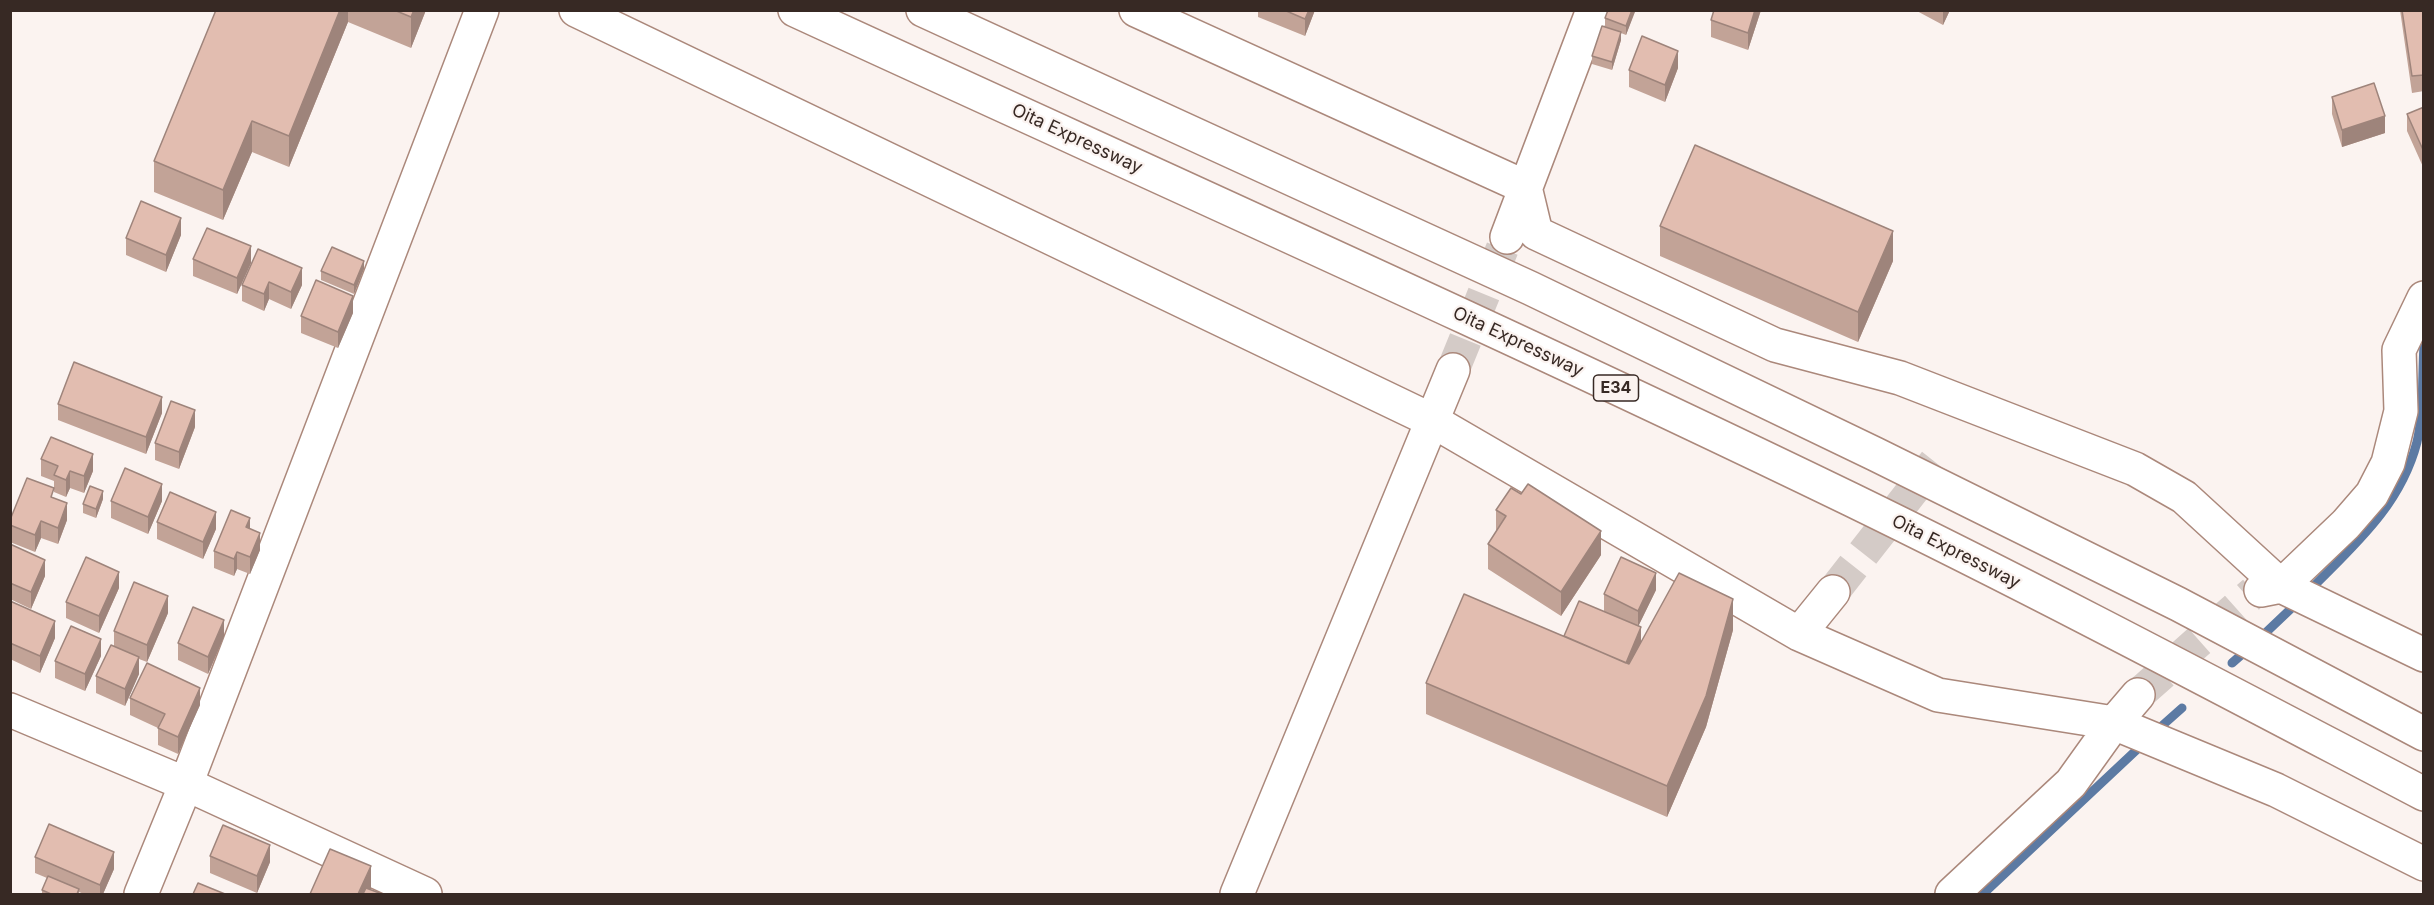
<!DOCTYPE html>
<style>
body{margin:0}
#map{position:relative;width:2434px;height:905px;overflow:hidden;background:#fbf3f0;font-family:Inter,sans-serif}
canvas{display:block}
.frame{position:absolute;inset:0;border:12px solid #372924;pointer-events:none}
</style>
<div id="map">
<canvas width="2434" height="905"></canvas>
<div class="frame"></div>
</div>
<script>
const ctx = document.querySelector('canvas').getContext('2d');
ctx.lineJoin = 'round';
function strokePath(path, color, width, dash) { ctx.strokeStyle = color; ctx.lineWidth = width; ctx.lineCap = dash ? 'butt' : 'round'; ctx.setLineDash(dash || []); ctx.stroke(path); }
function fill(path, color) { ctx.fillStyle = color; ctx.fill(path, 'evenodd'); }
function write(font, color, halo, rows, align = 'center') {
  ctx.font = font + ' Inter,sans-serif'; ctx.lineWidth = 4.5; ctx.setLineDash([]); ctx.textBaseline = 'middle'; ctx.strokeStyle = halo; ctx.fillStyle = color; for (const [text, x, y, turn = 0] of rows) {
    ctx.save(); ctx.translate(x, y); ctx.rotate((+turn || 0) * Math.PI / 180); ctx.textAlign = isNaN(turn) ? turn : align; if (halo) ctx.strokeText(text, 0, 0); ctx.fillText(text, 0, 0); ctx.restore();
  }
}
const stream = new Path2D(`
 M2308 592C2353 546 2400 507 2417 442 2424 411 2422 377 2424 345
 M2258 640 2298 602
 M2232 663 2248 649
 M2155 732 2182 708
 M1983 894 2145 742`);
const minorTunnel = new Path2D(`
 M1453 370 1507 237
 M1833 592 1935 462
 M2138 695 2254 592`);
const minor = new Path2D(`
 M576 10 1431 420 1799 634 1938 695 2114 723 2276 790 2424 864
 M1136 10 1525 187
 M1525 187 1536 233 1775 345 1900 378 2135 469 2184 497 2281 586 2424 655
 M1507 237 1593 10
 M2261 590 2281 586 2346 524 2372 494 2388 463 2401 411 2399 350 2424 298
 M1799 634 1833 592
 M10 710 186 784 425 894
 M141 894 186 784 482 10
 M1237 894 1453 370
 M1952 894 2071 783 2114 723 2138 695`);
const highway = new Path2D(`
 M795 10C1147 172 1501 330 1850 499 2043 593 2233 694 2424 794
 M923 10 1530 288 1875 454 2178 604 2424 734`);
const wall = new Path2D(`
 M216 10H426L411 48 348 22 289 167 252 152 223 220 154 192V161Z
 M1258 10H1315L1305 36 1258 17Z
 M1635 10 1626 35 1621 33V40L1612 70 1592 64V56L1605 27V18Z
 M1714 10H1761L1748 50 1711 37V20Z
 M1915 10H1950L1943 25Z
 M2400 10H2424V91L2412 93Z
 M1678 68 1665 102 1629 87V70Z
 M2332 97 2385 133 2342 147 2332 114Z
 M2424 107V169L2407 131V114Z
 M1660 226 1893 261 1858 342 1660 256Z
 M181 235 166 272 126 255V238Z
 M258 249 302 285 291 309 269 299 264 311 242 301V285Z
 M193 259 251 263 237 294 193 276Z
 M364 269 354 294 321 280V271Z
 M353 313 338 348 301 333V316Z
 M58 404 162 413 146 454 58 420Z
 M195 427 179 469 155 460V443Z
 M41 459 93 471 84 493 70 488 66 497 54 492V481L41 476Z
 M54 498 67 520 58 544 41 538 35 552 10 542V520Z
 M103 499 96 518 83 513V504Z
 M111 501H162L148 534 111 518Z
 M1496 510 1601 555 1561 616 1488 569V544L1496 532Z
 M157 522 216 529 203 559 157 539Z
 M250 529 260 550 250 574 237 569 234 576 214 568V551Z
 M10 544 45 576 31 609 10 599Z
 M119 588 99 633 66 618V602Z
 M1656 590 1638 626 1641 642 1733 630 1706 727 1667 817 1426 714V683L1564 636 1604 611V594Z
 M10 601 55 638 40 673 10 659Z
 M168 613 147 662 139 659V674L125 706 96 693V676L114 646V631Z
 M224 637 208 674 178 660V643Z
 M101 656 85 691 55 678V661Z
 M130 698 200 705 178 754 158 745V728L130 715Z
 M210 856 270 862 257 893 210 873Z
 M35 857 114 869 103 894H84L79 892V894H42V890L47 878 35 873Z`);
const shadedWall = new Path2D(`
 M340 10H348V22L289 167V136Z
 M414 10H426L411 48V17Z
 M1309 10H1315L1305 36V19Z
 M1632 10H1635V12L1626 35V26Z
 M1755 10H1761L1748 50V33Z
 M1943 10H1950L1943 25Z
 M1621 32V40L1612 70V62Z
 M1678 51V68L1665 102V85Z
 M2385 116V133L2342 147V130Z
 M252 121V152L223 220V190Z
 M181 218V235L166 272V255Z
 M1893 231V261L1858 342V312Z
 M251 246V263L237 294V278Z
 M364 261V269L354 294V285Z
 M302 268V285L291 309V292Z
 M269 282V299L264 311V294Z
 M353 296V313L338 348V332Z
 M162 397V413L146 454V437Z
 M195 410V427L179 469V452Z
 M93 454V471L84 493V476Z
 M70 471V488L66 497V480Z
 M162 484V501L148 534V517Z
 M103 491V499L96 518V509Z
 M67 503V520L58 544V528Z
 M216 512V529L203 559V542Z
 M250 518V534L246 527Z
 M41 521V538L35 552V535Z
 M1601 531V555L1561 616V592Z
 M260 533V550L250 574V557Z
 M237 552V569L234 576V559Z
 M45 560V576L31 609V592Z
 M119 572V588L99 633V616Z
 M1656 573V590L1638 627V611Z
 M168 596V613L147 662V645Z
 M1733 599V630L1706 727 1667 817V786Z
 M224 620V637L208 674V657Z
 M55 621V638L40 673V656Z
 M1641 627V644L1625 683V666Z
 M101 639V656L85 691V674Z
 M139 657V674L125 706V689Z
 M200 688V705L178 754V737Z
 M270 845V862L257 893V876Z
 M114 852V869L103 894H100V885Z
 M371 866V894H358Z`);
const building = new Path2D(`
 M216 10H340L289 136 252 121 223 190 154 161Z
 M394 10H414L411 17Z
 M1284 10H1309L1305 19Z
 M1608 10H1632L1626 26 1605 18Z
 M1714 10H1755L1748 33 1711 20Z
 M2402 10H2424V75L2412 76Z
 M1602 26 1621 32 1612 62 1592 56Z
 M1642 36 1678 51 1665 85 1629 70Z
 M2374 83 2385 116 2342 130 2332 97Z
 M2424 107V152L2407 114Z
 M1695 145 1893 231 1858 312 1660 226Z
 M141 201 181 218 166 255 126 238Z
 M207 228 251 246 237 278 193 259Z
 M332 247 364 261 354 285 321 271Z
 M258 249 302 268 291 292 269 282 264 294 242 285Z
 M316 280 353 296 338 332 301 316Z
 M74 362 162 397 146 437 58 404Z
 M171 401 195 410 179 452 155 443Z
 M51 437 93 454 84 476 70 471 66 480 54 475 58 466 41 459Z
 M125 468 162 484 148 517 111 501Z
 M27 478 54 488 51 497 67 503 58 528 41 521 35 535 10 525V520Z
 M1528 484 1601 531 1561 592 1488 544 1506 516 1496 510 1511 488 1521 494Z
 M90 486 103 491 96 509 83 504Z
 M170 492 216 512 203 542 157 522Z
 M231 510 250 518 246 527 260 533 250 557 237 552 234 559 214 551Z
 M10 544 45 560 31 592 10 583Z
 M86 557 119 572 99 616 66 602Z
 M1621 557 1656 573 1638 611 1604 594Z
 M1679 573 1733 599 1706 696 1667 786 1426 683 1464 594 1629 664Z
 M134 582 168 596 147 645 114 631Z
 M10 601 55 621 40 656 10 643Z
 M1579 601 1641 627 1626 663 1564 636Z
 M193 607 224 620 208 657 178 643Z
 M71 626 101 639 85 674 55 661Z
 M111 645 139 657 125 689 96 676Z
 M147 663 200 688 178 737 158 728 165 714 130 698Z
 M49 824 114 852 100 885 35 857Z
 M223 825 270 845 257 876 210 856Z
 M330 849 371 866 358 894H310Z
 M48 876 79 889 77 894H51L42 890Z
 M198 883 225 894H193Z
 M366 888 382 894H363Z`);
const shields = [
 [1616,388,45]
];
const shieldNames = [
 ["E34",1616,388]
];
const streetNames = [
 ["Oita Expressway",1077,139,25],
 ["Oita Expressway",1518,342,25],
 ["Oita Expressway",1956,552,27]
];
strokePath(stream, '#5c7aa3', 9);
strokePath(minorTunnel, '#d4cbc7', 33, [33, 16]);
strokePath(minor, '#ab887b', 36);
strokePath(highway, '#ab887b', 36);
strokePath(minor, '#fff', 33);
strokePath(highway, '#fff', 33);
fill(wall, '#c2a397');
fill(shadedWall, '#9e847b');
fill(building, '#e2bdb0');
strokePath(building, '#9e847b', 1.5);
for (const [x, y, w] of shields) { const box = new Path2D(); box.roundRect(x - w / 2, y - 13, w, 26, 4.5); ctx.fillStyle = '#fbf3f0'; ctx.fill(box); strokePath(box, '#372924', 1.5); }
write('bold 16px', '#372924', null, shieldNames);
write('18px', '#372924', '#fbf3f0', streetNames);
</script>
